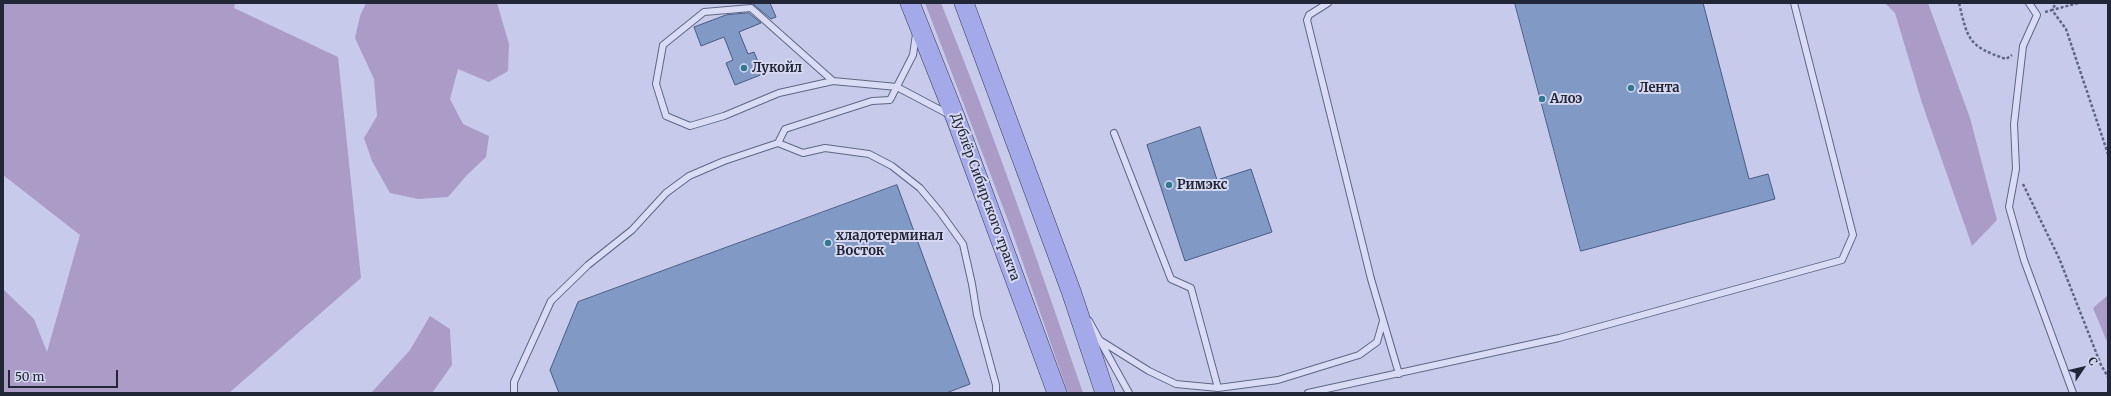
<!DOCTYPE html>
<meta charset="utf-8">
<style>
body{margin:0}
#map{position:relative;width:2111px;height:396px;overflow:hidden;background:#c7caea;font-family:Merriweather,serif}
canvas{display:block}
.frame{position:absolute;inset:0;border:4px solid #212736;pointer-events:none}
.north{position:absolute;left:2063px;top:348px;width:40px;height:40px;-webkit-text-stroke:3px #d6d8f2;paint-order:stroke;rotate:55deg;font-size:11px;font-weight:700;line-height:16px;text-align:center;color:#212736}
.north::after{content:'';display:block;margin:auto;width:14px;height:18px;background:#212736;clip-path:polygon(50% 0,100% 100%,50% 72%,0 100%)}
.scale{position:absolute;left:8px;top:370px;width:110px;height:18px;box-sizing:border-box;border:2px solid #212736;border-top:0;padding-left:5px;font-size:12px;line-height:14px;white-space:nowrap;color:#212736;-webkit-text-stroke:3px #d6d8f2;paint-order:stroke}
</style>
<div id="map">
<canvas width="2111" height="396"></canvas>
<div class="frame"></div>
<div class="north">С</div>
<div class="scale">50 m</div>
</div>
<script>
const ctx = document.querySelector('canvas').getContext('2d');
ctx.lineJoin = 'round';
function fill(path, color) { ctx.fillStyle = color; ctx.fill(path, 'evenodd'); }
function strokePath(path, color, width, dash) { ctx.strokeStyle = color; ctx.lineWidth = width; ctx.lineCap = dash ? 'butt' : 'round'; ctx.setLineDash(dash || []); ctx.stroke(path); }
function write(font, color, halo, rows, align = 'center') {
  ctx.font = font + ' Merriweather,serif'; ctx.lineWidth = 4; ctx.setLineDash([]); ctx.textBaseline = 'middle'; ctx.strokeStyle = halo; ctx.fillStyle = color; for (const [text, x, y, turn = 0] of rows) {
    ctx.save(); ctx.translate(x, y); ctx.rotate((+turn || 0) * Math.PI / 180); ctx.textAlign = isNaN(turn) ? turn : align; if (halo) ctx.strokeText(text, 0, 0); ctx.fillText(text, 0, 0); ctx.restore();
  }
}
const green = new Path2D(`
 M3 3H235L234 8 338 57 361 278 229 393H3V289L34 319 47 352 80 235 3 175Z
 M366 3H497L509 44 508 71 489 82 458 69 450 99 463 124 489 136 486 157 467 175 448 197 418 199 390 193 372 161 364 138 377 116 374 79 355 38 360 16Z
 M925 3H941C993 131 1038 262 1083 393H1068L1009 223Z
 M1885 3H1928L1970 118 1997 220 1972 246 1922 103 1895 13Z
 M2108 295V344L2093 308Z
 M430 316 450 329 452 365 432 393H371L410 350Z`);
const building = new Path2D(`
 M755 3H770L776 17 771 19 753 4Z
 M1515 3H1703L1749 179 1768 174 1775 199 1581 251Z
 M749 13 761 23 739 32 748 54 754 52 763 74 735 85 726 63 733 60 724 37 701 46 694 27 726 15Z
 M1200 127 1217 180 1251 169 1272 232 1185 261 1147 145Z
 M897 185 970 384 946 393H559L550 370 578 302Z`);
const path = new Path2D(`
 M1959 3C1968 40 1968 46 2006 59L2012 55
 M2078 3 2052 10 2066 29 2108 154
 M2045 12 2052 10 2056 3
 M2023 184 2059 258 2101 365 2108 377`);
const lane = new Path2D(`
 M1328 3 1309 15 1307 20 1371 279 1399 374
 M2029 3 2037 15 2023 46 2014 124 2016 169 2009 207 2024 260 2073 393
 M833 81 751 8 704 12 663 45 656 84 666 116 690 126 724 116 779 93 833 81 897 87 950 115
 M1114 133 1171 279 1191 288 1218 388
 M778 143 785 129 872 101 890 100 913 55 916 34
 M1089 321 1129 393
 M1101 341 1149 371 1176 384 1218 388 1278 380 1359 355 1377 342 1383 321
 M514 393V382L551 301 588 265 632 230 666 193 689 176 724 161 778 143 803 153 825 148 869 154 892 166 920 188 940 212 963 244 972 284 977 315 996 385V393
 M1308 393 1559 338 1842 260 1853 235 1794 3`);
const primary = new Path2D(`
 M910 3 956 119 1057 393
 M964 3 1071 291 1105 393`);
const markers = [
 [744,68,4,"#34798d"],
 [1631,88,4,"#34798d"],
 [1542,99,4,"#34798d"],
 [1169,185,4,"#34798d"],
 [828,243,4,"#34798d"]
];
const poiNames = [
 ["Лукойл",752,68],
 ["Лента",1639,88],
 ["Алоэ",1550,99],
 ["Римэкс",1177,185],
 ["хладотерминал",836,236],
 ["Восток",836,251]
];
const streetNames = [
 ["Дублёр Сибирского тракта",985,197,70]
];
fill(green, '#ab9cc7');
fill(building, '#8199c5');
strokePath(building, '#465c81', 1);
strokePath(lane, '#5e6784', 8);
strokePath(primary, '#323c53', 20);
strokePath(path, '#5e6784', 2.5, [3, 2]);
strokePath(lane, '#dadcf6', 6);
strokePath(primary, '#a3a9e9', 19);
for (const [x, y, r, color] of markers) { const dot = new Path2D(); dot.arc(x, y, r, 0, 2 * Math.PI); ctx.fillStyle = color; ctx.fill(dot); strokePath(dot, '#d6d8f2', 1.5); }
write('bold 13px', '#212736', '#d6d8f2', poiNames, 'left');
write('13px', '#212736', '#d6d8f2', streetNames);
</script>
